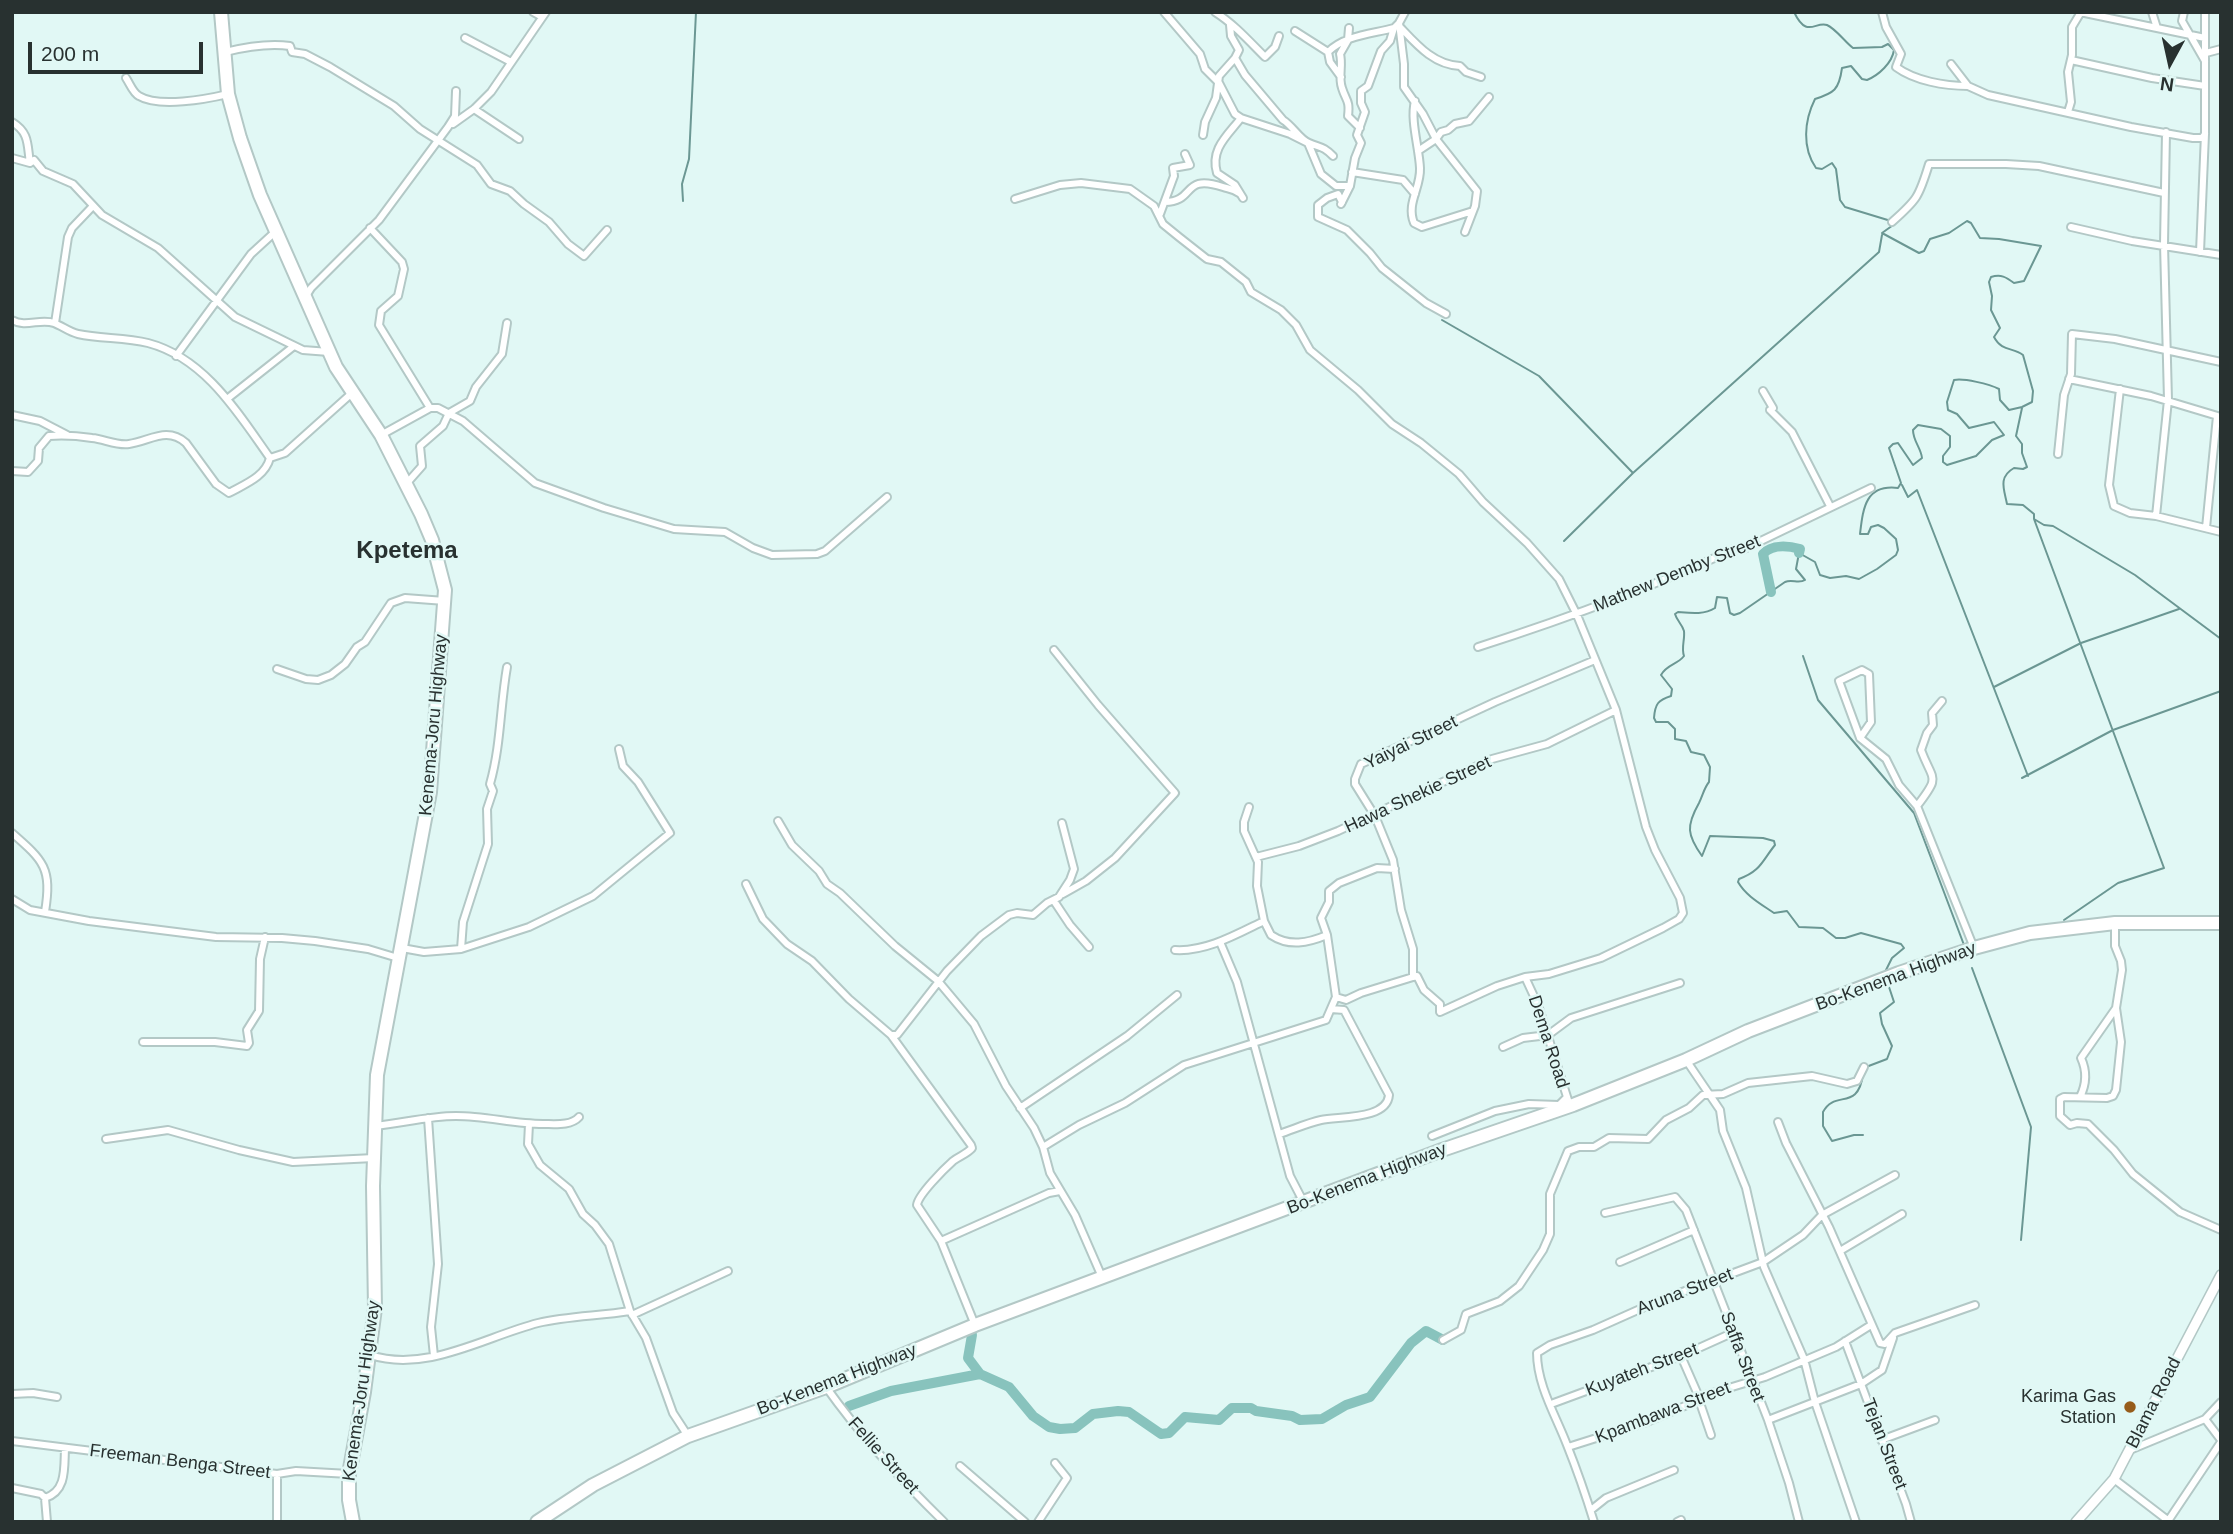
<!DOCTYPE html>
<style>
body{margin:0}
#map{position:relative;width:2233px;height:1534px;overflow:hidden;background:#e1f8f5;font-family:Arial,sans-serif}
canvas{display:block}
.frame{position:absolute;inset:0;border:14px solid #283130;pointer-events:none}
.north{position:absolute;left:2135px;top:28px;width:70px;height:70px;-webkit-text-stroke:5px #e1f8f5;paint-order:stroke;rotate:188deg;font-size:19px;font-weight:700;line-height:28px;text-align:center;color:#283130}
.north::after{content:'';display:block;margin:auto;width:24px;height:32px;background:#283130;clip-path:polygon(50% 0,100% 100%,50% 72%,0 100%)}
.scale{position:absolute;left:28px;top:42px;width:175px;height:32px;box-sizing:border-box;border:4px solid #283130;border-top:0;padding-left:9px;font-size:21px;line-height:24px;white-space:nowrap;color:#283130;-webkit-text-stroke:5px #e1f8f5;paint-order:stroke}
</style>
<div id="map">
<canvas width="2233" height="1534"></canvas>
<div class="frame"></div>
<div class="north">N</div>
<div class="scale">200 m</div>
</div>
<script>
const ctx = document.querySelector('canvas').getContext('2d');
ctx.lineJoin = 'round';
function strokePath(path, color, width, dash) { ctx.strokeStyle = color; ctx.lineWidth = width; ctx.lineCap = dash ? 'butt' : 'round'; ctx.setLineDash(dash || []); ctx.stroke(path); }
function write(font, color, halo, rows, align = 'center') {
  ctx.font = font + ' Arial,sans-serif'; ctx.lineWidth = 5; ctx.setLineDash([]); ctx.textBaseline = 'middle'; ctx.strokeStyle = halo; ctx.fillStyle = color; for (const [text, x, y, turn = 0] of rows) {
    ctx.save(); ctx.translate(x, y); ctx.rotate((+turn || 0) * Math.PI / 180); ctx.textAlign = isNaN(turn) ? turn : align; if (halo) ctx.strokeText(text, 0, 0); ctx.fillText(text, 0, 0); ctx.restore();
  }
}
const stream = new Path2D(`
 M1794 12C1807 39 1815 21 1827 25 1836 29 1845 42 1853 48L1882 47 1888 44 1894 50C1892 63 1879 75 1867 80L1862 79 1851 66 1842 68C1839 90 1834 93 1815 99 1804 121 1802 148 1816 168L1822 169 1832 163 1836 169 1840 200 1845 207 1891 221
 M683 201 682 184 689 159 696 12
 M1442 320 1539 376 1633 473
 M2022 408 2016 436 2022 444V453L2027 467 2023 469 2014 468C1998 477 2004 489 2007 504L2023 505 2034 514V519L2044 525 2053 526 2135 575 2221 639
 M1902 485 1908 497 1917 490 2028 776
 M2034 519 2164 868 2118 883 2064 920
 M1564 541 1633 473 1879 252 1882 235
 M1803 656 1818 700 1914 813 1964 945
 M1994 687 2081 643 2179 609
 M2022 778 2113 730 2221 691
 M1972 968 2031 1127 2021 1240
 M1885 972 1892 958 1904 948 1901 944 1861 933 1845 938H1836L1823 928 1799 927 1787 911 1774 913C1761 904 1746 896 1738 882L1739 879C1761 871 1762 861 1775 845L1774 841 1763 838 1710 836 1702 856C1687 835 1686 826 1699 803 1703 795 1704 788 1709 782L1710 767 1704 755 1691 752 1686 741 1675 739V729L1668 722H1656L1654 718C1655 704 1658 700 1671 696L1672 689 1661 675C1667 664 1677 665 1684 656 1681 648 1685 640 1684 631 1682 624 1677 621 1675 614L1678 612C1690 613 1704 615 1715 608L1717 597 1727 598 1730 613 1734 615 1740 613 1785 582C1792 579 1799 584 1805 580L1796 569 1799 553 1815 562 1820 575 1830 578 1846 576 1859 579 1877 569 1896 555 1898 550 1896 539 1884 528 1878 525 1871 527 1868 534H1860C1863 509 1865 484 1898 488L1901 483 1889 448 1893 444 1898 443 1913 465 1922 458C1921 448 1913 441 1913 430L1918 425 1941 429 1950 436V447L1943 456V462L1947 465 1976 456 1992 440 2004 435 1994 422 1969 428 1957 414 1948 410 1947 402 1954 380C1964 378 1989 384 1999 389L2000 400 2009 410 2022 407 2032 402 2033 391 2023 355C2013 347 2002 352 1994 337L2000 328 1991 310 1992 296 1989 282 1991 277C2001 274 2006 277 2014 283L2024 281 2041 246 1999 239 1980 238 1971 223 1967 221 1949 233 1930 239 1924 251 1919 253 1882 233 1896 223
 M1866 1067 1887 1059 1892 1046 1882 1024 1880 1013 1894 1002 1888 984
 M1863 1135H1854L1832 1141 1823 1126V1112C1835 1089 1858 1112 1863 1074`);
const river = new Path2D(`
 M1771 592 1763 554C1772 544 1789 546 1800 549L1799 553
 M972 1335 968 1358 980 1374 1009 1387 1033 1416 1049 1427 1060 1429 1075 1428 1093 1414 1118 1411 1129 1412 1161 1434 1169 1433 1185 1417 1219 1420 1232 1408H1251L1256 1411 1292 1416 1300 1420 1322 1419 1346 1405 1370 1397 1411 1343 1426 1331 1443 1340
 M849 1406 891 1391 980 1374`);
const street = new Path2D(`
 M533 12 542 17
 M1164 12 1200 54 1205 69 1219 83 1235 114 1241 118 1290 134 1308 143 1321 174 1336 186H1350
 M1215 12C1234 24 1249 41 1265 57L1275 47 1279 36
 M1405 12 1399 23 1404 64V87L1423 114 1436 139 1477 191 1475 206 1465 232
 M1882 12 1886 27 1901 54 1896 67C1915 81 1945 86 1968 86
 M2080 12 2205 38
 M2152 12 2157 28
 M2184 12 2182 21 2205 61
 M1230 25 1231 36 1239 50 1235 58 1245 75 1283 120C1293 126 1299 139 1309 143 1321 148 1323 146 1333 156
 M1400 27C1417 45 1434 65 1460 66L1466 72 1481 77
 M1349 28 1348 40 1340 54C1343 65 1338 77 1342 88 1346 101 1350 100 1348 116L1360 128
 M1295 31 1328 52C1345 35 1372 34 1394 28
 M465 38 511 62
 M225 52C245 47 269 43 290 46L292 52 305 54 330 67 394 106 420 129 477 165 491 184 510 191 524 204 549 222 568 244 584 256 607 230
 M1328 52 1330 62 1341 77
 M2206 53 2221 49
 M2071 60 2152 78 2205 86
 M1951 64 1968 86 1988 95 2131 127 2193 138H2202L2205 134
 M126 78C130 84 133 93 139 96 159 108 207 99 228 94
 M1415 101C1410 120 1419 147 1420 168 1421 188 1406 203 1414 223L1422 227 1473 211
 M474 109 519 139
 M2068 112 2071 102 2068 72 2072 55V27L2081 12
 M1241 118C1227 136 1210 149 1217 173L1235 185 1243 198
 M12 122C30 133 27 145 30 163
 M453 124 474 109 491 92 546 12
 M1203 135 1205 122 1216 98 1219 76 1235 58
 M1418 151 1436 139 1441 132 1448 130 1455 124 1469 121 1489 97
 M12 158 30 163 34 160 43 171 73 184 102 215 158 248 235 317 303 350 329 352
 M1352 172 1403 180 1415 194
 M1015 199 1060 185 1081 183 1130 189 1154 206 1163 224 1179 237 1207 259 1221 262 1246 282 1251 292 1281 310 1296 325 1310 350 1358 390 1392 424 1421 443 1459 474 1483 502 1527 543 1559 579 1577 615 1616 710 1646 827 1655 850 1680 898 1683 913 1679 919 1663 928 1601 958 1549 974 1525 977 1497 986 1440 1012V1004L1424 990 1417 976 1413 977V949L1401 910 1393 860 1375 816 1355 784V779L1361 764 1495 702 1595 660
 M1165 202C1196 202 1181 173 1223 187 1229 189 1233 189 1239 193
 M1342 202 1338 194 1327 198 1318 205V217L1347 230 1370 253 1382 268 1426 303 1446 314
 M1341 204 1350 186 1355 158 1361 143 1357 135 1365 112 1361 103V91L1368 86 1381 51 1390 41 1394 28 1399 23
 M1160 214 1174 176 1173 168 1190 165 1185 154
 M1892 222C1917 200 1919 197 1929 164H2006L2039 166 2164 193
 M2071 227 2132 241 2221 255
 M370 228 402 262 404 269 398 296 381 311 379 325 430 408
 M2200 252 2205 134V12
 M306 296 311 288 379 220 448 127 455 116 456 91
 M12 320C26 328 40 318 54 323 62 326 69 332 78 334 101 339 125 337 148 343 205 358 238 413 270 458
 M55 323 68 237 72 228 92 207
 M176 356 251 254 275 232
 M2069 379 2151 396 2221 417
 M2120 389 2109 485 2114 506 2130 513 2156 516 2221 532
 M1763 391 1773 408 1770 410 1792 432 1830 506
 M227 399 294 346
 M12 415 40 421 67 435
 M381 435 430 408H438L463 421 535 483 604 508 674 529 725 532 753 548 772 555 817 554 825 551 887 497
 M2058 454 2064 395 2071 374 2072 334 2115 339 2221 362
 M12 471 28 472 38 461 39 448 49 436C62 435 79 436 92 438 104 439 117 446 129 444 150 441 167 426 186 443L216 484 229 493C245 484 265 477 270 458L285 453 352 393
 M407 483 422 466 420 446 443 426 449 413 470 401 476 387 502 354 507 323
 M2156 516 2168 400 2164 244 2166 132
 M2206 528 2217 416
 M1478 647C1565 619 1651 588 1734 549L1742 550 1871 488
 M1054 650 1098 705 1175 793 1115 858 1086 881 1063 894
 M277 669 306 679 318 680 331 675 345 664 357 647 365 642 391 603 405 598 445 601
 M1860 738 1871 722 1869 674 1862 670 1839 681 1860 738 1886 759 1899 785 1917 806 1974 948
 M1917 806C1941 775 1933 782 1921 750L1927 733 1933 725 1932 713 1942 701
 M778 821 792 845 819 871 827 884 840 893 895 946 938 981 974 1024 1006 1086 1034 1128 1043 1147 1050 1173 1075 1215 1102 1277
 M12 833C44 861 52 868 45 912
 M1256 857 1299 846 1338 831 1492 759 1547 744 1616 710
 M746 884 763 919 787 944 812 961 849 999 891 1035H897L947 971 981 936 1009 915 1017 913 1033 915 1047 903 1059 897 1070 880 1074 869 1062 823
 M12 899 30 910 89 921 216 937 282 938 315 941 368 949 398 958
 M1054 901 1070 925 1089 947
 M1264 921 1271 935C1289 947 1308 943 1327 935
 M2115 923V946L2121 961 2122 970 2116 1008 2121 1042 2116 1090 2113 1096 2107 1098 2064 1097 2060 1099V1116L2070 1125 2077 1123 2088 1124 2114 1150 2133 1174 2180 1212 2221 1230
 M1220 942 1237 982 1290 1176 1304 1203
 M402 948 424 952 461 949 529 927 593 896 670 833 638 782 623 766 619 749
 M461 949 463 922 488 844 487 809 493 791 490 784C501 745 500 707 507 667
 M1175 950C1206 952 1237 934 1264 921L1257 886 1258 862 1244 831V822L1249 807
 M1525 977 1538 1005 1568 1100
 M1336 997 1346 1000 1361 993 1413 977
 M891 1035 971 1145 972 1148C967 1154 959 1156 953 1161 944 1169 918 1195 917 1205L941 1241 975 1325
 M143 1042H215L247 1046 249 1043 247 1030 259 1011 260 959 265 937
 M1503 1047 1523 1038 1548 1035 1571 1018 1680 983
 M1686 1060 1720 1110 1723 1131 1746 1188 1764 1267 1804 1359 1815 1402 1856 1522
 M2080 1097C2087 1083 2087 1071 2081 1058L2116 1008
 M1020 1108 1127 1036 1177 995
 M428 1118 438 1264 431 1327 434 1356
 M1778 1122 1786 1143 1829 1227 1880 1343 1885 1344 1895 1333 1975 1305
 M529 1124 528 1144 540 1165 569 1189 583 1214 595 1225 609 1244 630 1311
 M375 1126C403 1123 429 1116 456 1116 486 1116 514 1124 543 1124 555 1124 571 1126 579 1117
 M1279 1134C1292 1130 1307 1123 1321 1120 1339 1116 1387 1120 1389 1095L1344 1010 1331 1009
 M1432 1136 1495 1111 1529 1104 1559 1105 1566 1098
 M106 1139 168 1130 239 1150 293 1162 374 1158
 M1043 1147 1079 1125 1125 1103 1184 1065 1326 1020 1336 997 1327 935 1321 918 1329 902V891L1339 883 1377 868 1395 869
 M1605 1213 1675 1197 1686 1210 1768 1420 1789 1483 1799 1522
 M941 1241 1049 1193 1060 1191
 M1840 1251 1902 1214
 M1620 1262 1694 1230
 M632 1315 728 1271
 M1443 1340 1461 1330 1466 1314 1500 1301 1519 1286 1543 1250 1550 1234V1194L1568 1151 1579 1147H1594L1609 1138 1648 1139 1666 1120 1689 1108 1703 1095 1723 1094 1748 1083 1812 1076 1847 1084 1857 1081 1864 1067
 M1845 1341 1906 1504 1911 1522
 M370 1355C427 1373 484 1337 538 1323 568 1316 600 1316 630 1311L646 1338 673 1413 688 1436
 M1681 1356 1699 1397
 M826 1387C861 1436 901 1480 944 1522
 M12 1394 33 1393 57 1397
 M1699 1400 1711 1435
 M1551 1404 1681 1356 1732 1333
 M2205 1419 2221 1402
 M1768 1420 1861 1384 1882 1370 1893 1338
 M1881 1440 1935 1420
 M12 1441 277 1474 296 1471 349 1474
 M1568 1447 1647 1422 1699 1400V1397L1765 1377 1836 1347 1871 1325
 M2130 1450 2205 1419 2221 1440
 M960 1466 1025 1522
 M277 1474V1522
 M2114 1479 2170 1522
 M12 1488 41 1494 45 1498 47 1522
 M45 1498C67 1491 64 1468 65 1448
 M1591 1510 1606 1498 1674 1470
 M2168 1521 2221 1442
 M1038 1522 1067 1478 1055 1463
 M1594 1522C1586 1496 1577 1470 1567 1445 1556 1416 1537 1385 1537 1353L1550 1345 1593 1330 1658 1301 1763 1262 1803 1235 1822 1215 1895 1175
 M1677 1522 1681 1520`);
const secondary = new Path2D(`
 M2076 1522 2114 1479 2221 1275`);
const highway = new Path2D(`
 M221 12 228 94 240 138 260 195 336 367 381 435 421 514 432 540 445 590 430 792 377 1075 373 1186 375 1308 364 1392 349 1474V1500L353 1522
 M537 1522 593 1485 688 1436 826 1387 975 1325 1442 1150 1573 1105 1686 1060 1748 1031 1899 973 1974 948 2030 933 2115 923H2221`);
const markers = [
 [2130,1407,7,"#965c1a"]
];
const streetNames = [
 ["Mathew Demby Street",1677,574,-22],
 ["Kenema-Joru Highway",434,725,-85],
 ["Yaiyai Street",1411,743,-26],
 ["Hawa Shekie Street",1418,795,-25],
 ["Bo-Kenema Highway",1896,977,-20],
 ["Dema Road",1548,1042,72],
 ["Bo-Kenema Highway",1367,1179,-21],
 ["Aruna Street",1685,1292,-21],
 ["Saffa Street",1742,1357,69],
 ["Kuyateh Street",1642,1370,-21],
 ["Bo-Kenema Highway",837,1380,-21],
 ["Kenema-Joru Highway",362,1391,-82],
 ["Blama Road",2154,1403,-63],
 ["Kpambawa Street",1663,1413,-21],
 ["Tejan Street",1884,1444,69],
 ["Fellie Street",883,1456,48],
 ["Freeman Benga Street",180,1462,7]
];
const poiNames = [
 ["Karima Gas",2116,1397],
 ["Station",2116,1418]
];
const districtNames = [
 ["Kpetema",407,551]
];
strokePath(stream, '#6b9793', 2);
strokePath(river, '#88c3bd', 10);
strokePath(street, '#b3c8c6', 10);
strokePath(secondary, '#b3c8c6', 12);
strokePath(highway, '#b3c8c6', 16);
strokePath(street, '#fff', 6);
strokePath(secondary, '#fff', 9);
strokePath(highway, '#fff', 12);
for (const [x, y, r, color] of markers) { const dot = new Path2D(); dot.arc(x, y, r, 0, 2 * Math.PI); ctx.fillStyle = color; ctx.fill(dot); strokePath(dot, '#e1f8f5', 2.5); }
write('18px', '#283130', '#e1f8f5', streetNames);
write('18px', '#283130', '#e1f8f5', poiNames, 'right');
write('bold 24px', '#283130', '#e1f8f5', districtNames);
</script>
